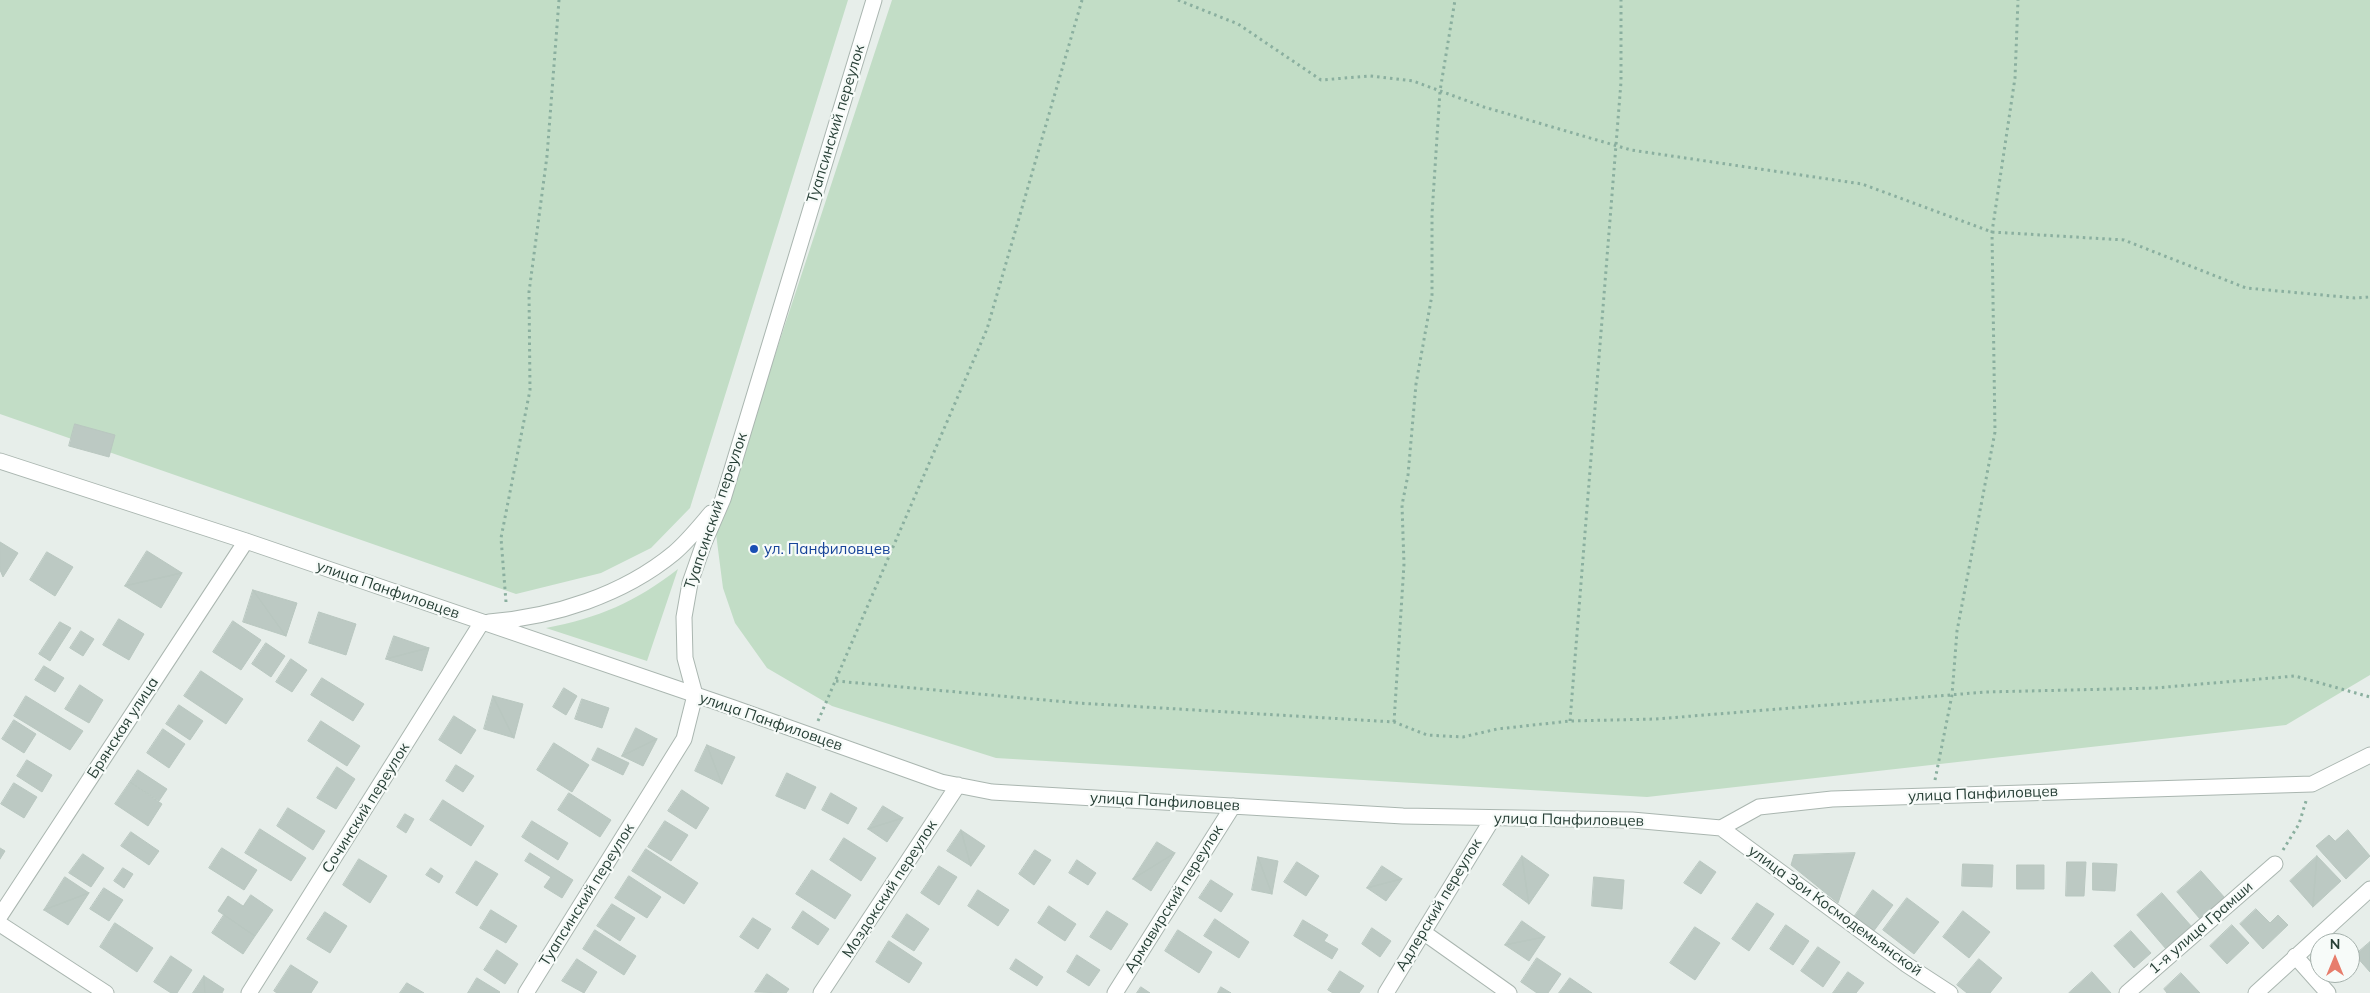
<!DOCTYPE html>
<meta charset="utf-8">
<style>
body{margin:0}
#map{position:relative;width:2370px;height:993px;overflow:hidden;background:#e7eeea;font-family:Mulish,sans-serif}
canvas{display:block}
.north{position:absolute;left:2310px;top:933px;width:50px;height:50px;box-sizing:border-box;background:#f7fbf9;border:1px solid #a4b0ab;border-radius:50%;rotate:0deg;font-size:14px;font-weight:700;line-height:20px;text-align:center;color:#273f36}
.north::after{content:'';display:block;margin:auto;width:18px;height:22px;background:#e77d6c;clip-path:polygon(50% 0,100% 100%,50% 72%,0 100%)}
</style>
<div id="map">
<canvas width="2370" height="993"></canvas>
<div class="north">N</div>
</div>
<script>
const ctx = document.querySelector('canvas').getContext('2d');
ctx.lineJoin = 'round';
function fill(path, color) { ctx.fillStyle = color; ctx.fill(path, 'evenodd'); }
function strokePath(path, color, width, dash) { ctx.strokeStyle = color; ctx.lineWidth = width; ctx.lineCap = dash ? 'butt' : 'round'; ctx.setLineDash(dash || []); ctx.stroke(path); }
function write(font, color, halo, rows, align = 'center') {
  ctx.font = font + ' Mulish,sans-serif'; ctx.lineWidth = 4.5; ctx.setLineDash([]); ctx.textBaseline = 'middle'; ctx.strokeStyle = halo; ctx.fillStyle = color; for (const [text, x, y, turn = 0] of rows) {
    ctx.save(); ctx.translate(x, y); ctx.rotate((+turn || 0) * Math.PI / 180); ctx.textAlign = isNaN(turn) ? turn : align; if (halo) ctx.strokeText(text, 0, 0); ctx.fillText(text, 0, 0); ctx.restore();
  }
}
const green = new Path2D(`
 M0 0H848L690 508 651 548 601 573 516 594 0 414Z
 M892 0H2370V675L2286 725 1647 797 996 758 832 706 767 668 735 623 723 588 716 534Z
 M678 569 647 661 546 628C598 618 636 602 678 569Z`);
const building = new Path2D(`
 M75 424 115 435 109 457 69 446Z
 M0 542 18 553 3 577 0 570Z
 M147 551 182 573 125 586Z
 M47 552 73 567 55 596 30 580Z
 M182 573 161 608 125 586Z
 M253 590 297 603 286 636Z
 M253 590 286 636 243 622Z
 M319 612 356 624 346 655 309 643Z
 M119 619 144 634 129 660 103 645Z
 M233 621 261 640 241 670 213 652Z
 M60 622 71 628 50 661 39 654Z
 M81 631 94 639 83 656 70 648Z
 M394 636 429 648 386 659Z
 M266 643 285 656 271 677 252 664Z
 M429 648 422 671 386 659Z
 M291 659 307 670 292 692 276 682Z
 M44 666 64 678 55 692 35 680Z
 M201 671 243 699 226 724 184 696Z
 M322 678 364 704 353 721 311 695Z
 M80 685 103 700 89 723 65 709Z
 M564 688 577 696 566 715 553 707Z
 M26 696 83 731 70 750 14 716Z
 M493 696 523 704 514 738Z
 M493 696 514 738 484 729Z
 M582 699 609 708 602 728 575 719Z
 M179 705 203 721 190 740 166 724Z
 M454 716 476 730 461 754 439 740Z
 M14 720 36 734 24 753 2 739Z
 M321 721 360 746 347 766 308 741Z
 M636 728 657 739 622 756Z
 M163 729 185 744 169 768 147 753Z
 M657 739 643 766 622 756Z
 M554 743 589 765 572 792 537 770Z
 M707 745 722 784 695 771Z
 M707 745 735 757 722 784Z
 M598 748 629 763 623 775 592 760Z
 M27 760 52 775 42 792 17 776Z
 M456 765 474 776 463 792 446 781Z
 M337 767 355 779 336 809 317 798Z
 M138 770 167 789 159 801 130 782Z
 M787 773 816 787 805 809 776 796Z
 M130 782 162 804 148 826 115 804Z
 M14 783 37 797 24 818 1 804Z
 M682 790 709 808 696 829 668 811Z
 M569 793 611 820 600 837 558 810Z
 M831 793 857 808 848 824 822 810Z
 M443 800 484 826 471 846 430 820Z
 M883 806 903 818 868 829Z
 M288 808 325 831 313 850 277 826Z
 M405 814 414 819 406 833 397 827Z
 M903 818 887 842 868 829Z
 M532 821 568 843 558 860 522 837Z
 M665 821 688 835 671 861 648 847Z
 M260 829 306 858 291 881 245 853Z
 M961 830 971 866 947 851Z
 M961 830 985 846 971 866Z
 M2348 830 2370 856 2346 879 2316 846 2329 835 2335 841Z
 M131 832 159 851 149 865 121 846Z
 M844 838 876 858 861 881 830 860Z
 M1157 842 1175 853 1133 879Z
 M0 848 5 851 0 859Z
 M222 848 257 870 244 890 209 868Z
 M646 849 698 883 684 904 632 871Z
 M1035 850 1051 860 1034 885 1019 874Z
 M530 853 573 880 562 898 544 887 551 877 525 861Z
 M1175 853 1151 891 1133 879Z
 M1855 853 1838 903 1791 865 1794 855Z
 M83 854 104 868 91 887 69 873Z
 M1522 856 1549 875 1529 904Z
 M1522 856 1529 904 1503 885Z
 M2317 856 2313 907 2290 881Z
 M2317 856 2341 881 2313 907Z
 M1258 857 1272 894 1252 890Z
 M1258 857 1278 861 1272 894Z
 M359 859 387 876 370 903 343 885Z
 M1077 860 1096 873 1088 885 1069 873Z
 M476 861 498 874 477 906 456 893Z
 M1700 861 1716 872 1701 894 1684 883Z
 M1297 862 1319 876 1306 896 1284 882Z
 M2067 862H2086L2084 896H2066Z
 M2093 863 2117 864 2115 891 2093 890Z
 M1963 864 1993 865 1992 887 1962 886Z
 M2017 865H2044V889H2017Z
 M939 866 957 877 939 905 921 893Z
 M1382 866 1402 879 1367 888Z
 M123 868 133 874 124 888 114 881Z
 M431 868 443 876 439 883 426 875Z
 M812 870 851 895 835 919 796 894Z
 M2201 871 2225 898 2200 919 2177 892Z
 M629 876 661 897 647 918 615 898Z
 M65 877 89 893 44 910Z
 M1594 877 1624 880 1622 909 1592 906Z
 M1402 879 1386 901 1367 888Z
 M1211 880 1233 894 1221 912 1199 898Z
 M104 888 123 900 109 921 90 909Z
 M978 890 1009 910 998 926 968 906Z
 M1873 890 1893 905 1873 932 1854 917Z
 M89 893 68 925 44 910Z
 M2162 893 2192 927 2166 949 2137 915Z
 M251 895 273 910 255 936 218 911 228 896 243 906Z
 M1907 898 1939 922 1914 954 1883 930Z
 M1757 903 1774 914 1749 951 1732 939Z
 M612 904 635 918 620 941 597 926Z
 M1049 906 1076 924 1065 941 1038 923Z
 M2256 909 2270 923 2278 915 2288 925 2263 949 2240 924Z
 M491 910 517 926 506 943 480 928Z
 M803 911 829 929 818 945 792 928Z
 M1107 911 1128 924 1111 950 1090 937Z
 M1963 911 1990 932 1969 958 1943 937Z
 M325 912 347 926 330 953 307 939Z
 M907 914 929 929 914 951 892 937Z
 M224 915 255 936 243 954 212 933Z
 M753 918 771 929 758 949 740 937Z
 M1215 919 1249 942 1239 958 1204 936Z
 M1303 920 1328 935 1324 941 1338 949 1332 959 1294 936Z
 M1522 921 1545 937 1505 945Z
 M115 923 153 948 137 972 100 947Z
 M1786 925 1809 941 1793 965 1770 949Z
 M2232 925 2249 943 2227 964 2210 946Z
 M1695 927 1720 943 1695 980 1670 963Z
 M1372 928 1391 941 1380 957 1362 944Z
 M595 930 636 956 624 975 583 949Z
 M1178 930 1212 952 1199 973 1165 951Z
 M2131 931 2151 953 2134 968 2114 946Z
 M1545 937 1529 961 1505 945Z
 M889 941 922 963 909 983 876 962Z
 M2370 942V972L2355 955Z
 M1818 947 1840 962 1823 987 1801 971Z
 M497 950 518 964 505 984 484 970Z
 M1077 955 1100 970 1089 986 1067 972Z
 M171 956 192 970 177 993H171L154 982Z
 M1537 958 1561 974 1548 993H1537L1521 982Z
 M577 959 597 972 584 993 562 981Z
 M1016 959 1043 977 1037 986 1010 969Z
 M1979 959 2002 978 1990 993H1967L1957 985Z
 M291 965 318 982 311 993H277L274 991Z
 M1340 971 1364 986 1359 993H1333L1328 990Z
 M1848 972 1864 983 1856 993H1833Z
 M2092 972 2111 993H2069Z
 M2181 973 2200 993H2167L2164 989Z
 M767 974 789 989 786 993 755 992Z
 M204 976 224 989 222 993H205Z
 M204 976 205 993H193Z
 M477 978 500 992 499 993H468Z
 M1570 978 1592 993H1559Z
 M407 983 424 993H400Z
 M1141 987 1150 993H1137Z
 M1221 987 1231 993H1218Z`);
const path = new Path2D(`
 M1178 0 1238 24 1321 80 1370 76 1413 81 1484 107 1631 150 1862 184 1992 232 2124 240 2246 288 2355 298 2370 297
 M506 602 501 538 530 390 529 292 547 156 559 0
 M836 681 1078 703 1394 722 1427 735 1463 737 1497 729 1570 721 1656 719 1986 692 2155 688 2295 676 2370 697
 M818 721 987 329 1082 0
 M1570 721 1621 82V0
 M1394 722 1404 564 1402 505 1408 475 1416 384 1432 295V214L1440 91 1455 0
 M1935 780 1952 695 1957 631 1995 432 1992 232 2015 78 2018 0
 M2283 850 2299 824 2306 801`);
const minor = new Path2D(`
 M0 461 246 541 734 708 941 782 992 792 1403 816 1632 820 1721 828 1759 807 1832 799 2312 784 2370 755
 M489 622C554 617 623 595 674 553 688 541 699 527 711 513
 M1721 828 1907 965 1950 993
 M0 916 246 541
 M0 924 106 993
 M1423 932 1509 993
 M2295 956 2328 993
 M249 993 482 622
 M526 993 684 739 695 695 685 658 684 617 690 583 704 543 723 499 874 0
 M821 993 958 785
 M1115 993 1233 806
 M1386 993 1493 818
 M2127 993 2275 864
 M2256 993 2370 889`);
const markers = [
 [754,549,5,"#1a4fb4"]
];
const streetNames = [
 ["Туапсинский переулок",836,124,-73],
 ["Туапсинский переулок",716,511,-71],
 ["улица Панфиловцев",388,590,19],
 ["улица Панфиловцев",771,722,19],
 ["Брянская улица",123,728,-57],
 ["улица Панфиловцев",1983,794,-2],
 ["улица Панфиловцев",1165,802,3],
 ["Сочинский переулок",366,808,-58],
 ["улица Панфиловцев",1569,820,1],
 ["Моздокский переулок",890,889,-57],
 ["Туапсинский переулок",587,895,-58],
 ["Армавирский переулок",1174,899,-58],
 ["Адлерский переулок",1439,905,-59],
 ["улица Зои Космодемьянской",1835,911,36],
 ["1-я улица Грамши",2201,928,-41]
];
const transitNames = [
 ["ул. Панфиловцев",764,549]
];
fill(green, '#c2ddc6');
fill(building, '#bcc9c3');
strokePath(building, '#b9c7c0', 1);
strokePath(minor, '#aab6b0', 17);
strokePath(path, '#8aaf9f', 3, [2.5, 4]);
strokePath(minor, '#fff', 15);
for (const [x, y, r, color] of markers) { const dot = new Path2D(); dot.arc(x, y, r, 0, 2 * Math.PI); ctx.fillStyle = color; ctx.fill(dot); strokePath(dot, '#f7fbf9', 2); }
write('15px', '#273f36', '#f7fbf9', streetNames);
write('15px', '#164399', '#f7fbf9', transitNames, 'left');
</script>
